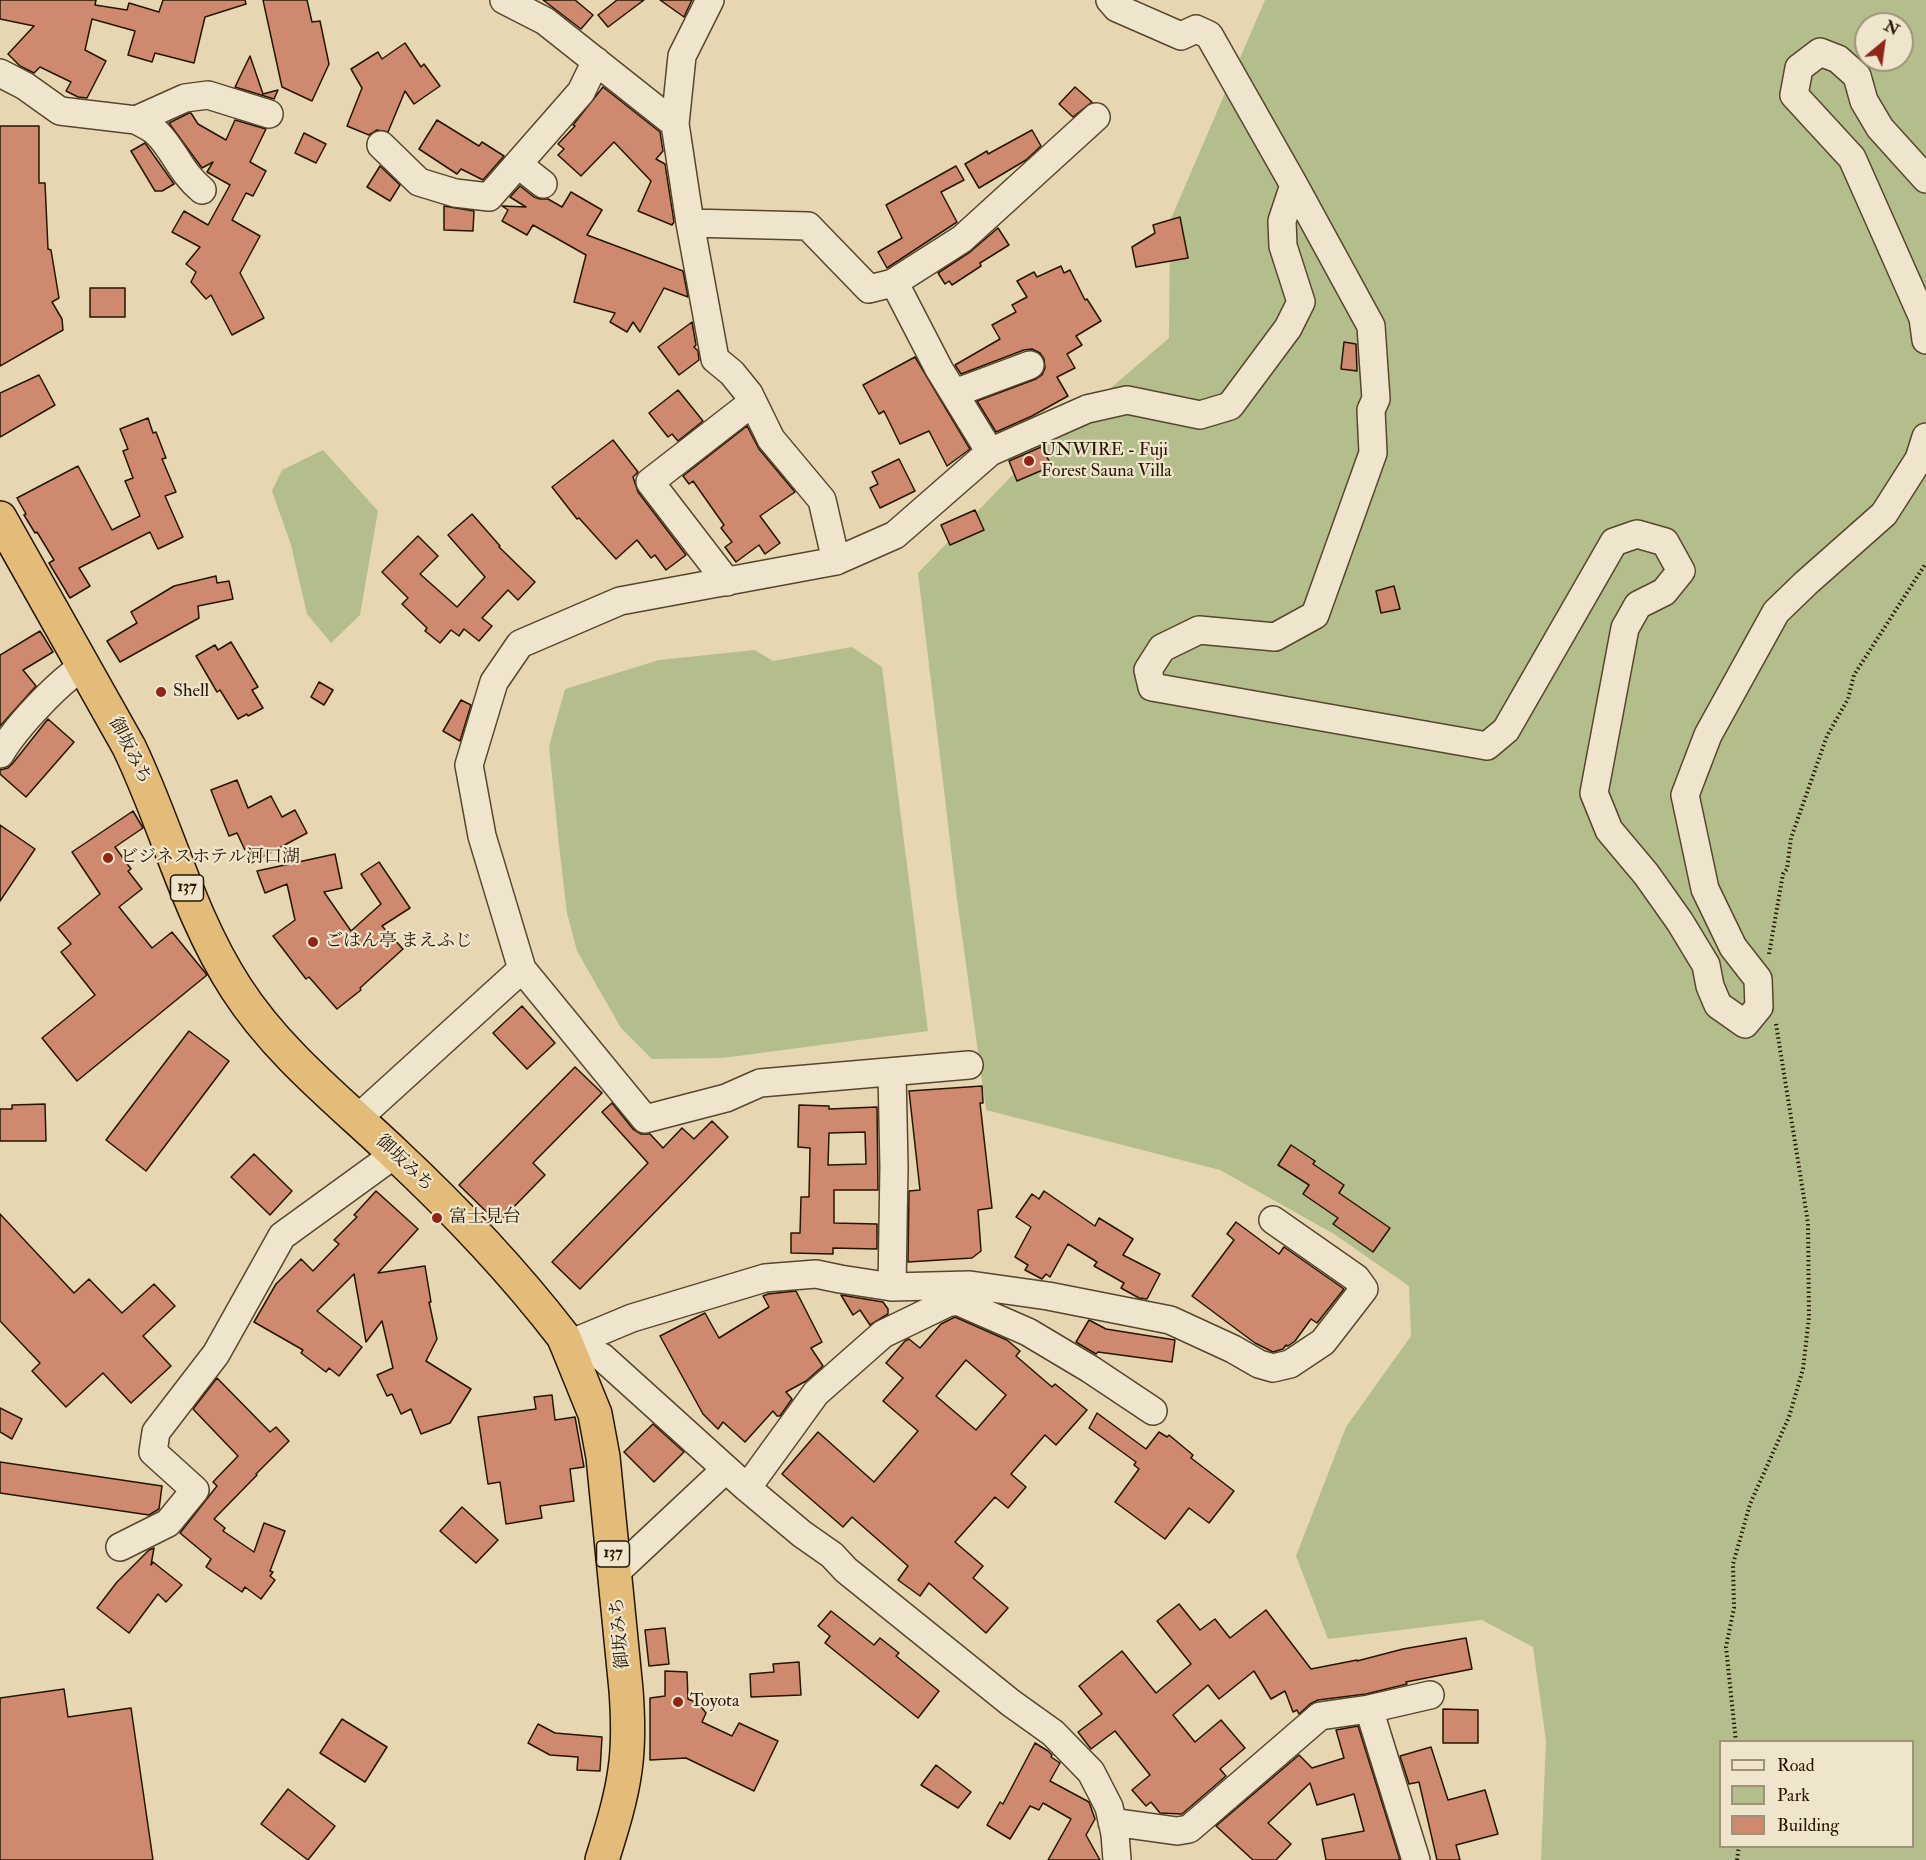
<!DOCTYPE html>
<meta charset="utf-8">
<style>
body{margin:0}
#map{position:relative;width:1926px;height:1860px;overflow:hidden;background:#e6d7b2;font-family:"IM FELL Double Pica",serif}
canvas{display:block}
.legend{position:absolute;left:1719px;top:1740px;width:195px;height:108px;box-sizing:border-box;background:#efe5cd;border:2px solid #9f927b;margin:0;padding:8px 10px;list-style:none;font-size:18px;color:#261600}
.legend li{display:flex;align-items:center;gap:12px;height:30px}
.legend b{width:30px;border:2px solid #9f927b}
.north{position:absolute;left:1854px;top:12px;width:60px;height:60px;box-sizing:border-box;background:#efe5cd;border:2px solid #9f927b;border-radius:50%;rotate:29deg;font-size:16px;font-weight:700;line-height:24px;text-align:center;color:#261600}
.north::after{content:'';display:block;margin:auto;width:21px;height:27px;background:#8f2418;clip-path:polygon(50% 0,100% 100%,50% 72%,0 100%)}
</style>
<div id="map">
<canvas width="1926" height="1860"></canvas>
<ul class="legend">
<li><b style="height:8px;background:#efe5cd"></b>Road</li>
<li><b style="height:16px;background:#b4be8c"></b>Park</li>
<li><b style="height:16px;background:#cf896e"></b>Building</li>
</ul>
<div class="north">N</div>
</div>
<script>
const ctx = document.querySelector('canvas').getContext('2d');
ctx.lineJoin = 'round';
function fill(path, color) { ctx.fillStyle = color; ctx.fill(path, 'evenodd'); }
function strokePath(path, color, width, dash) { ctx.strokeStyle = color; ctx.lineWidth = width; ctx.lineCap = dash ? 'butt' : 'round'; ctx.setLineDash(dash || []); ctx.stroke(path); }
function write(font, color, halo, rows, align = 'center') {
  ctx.font = font + ' "IM FELL Double Pica","Noto Serif JP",serif'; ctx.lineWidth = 4.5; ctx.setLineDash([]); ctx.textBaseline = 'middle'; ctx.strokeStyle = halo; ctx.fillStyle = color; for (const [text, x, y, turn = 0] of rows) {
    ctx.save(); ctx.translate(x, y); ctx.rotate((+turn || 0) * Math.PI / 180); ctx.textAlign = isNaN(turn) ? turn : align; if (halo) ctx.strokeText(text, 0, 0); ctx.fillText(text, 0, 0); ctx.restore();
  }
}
const green = new Path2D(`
 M1265 0H1926V1860H1541L1546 1741 1533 1647 1482 1620 1328 1639 1296 1556 1346 1427 1411 1336 1409 1286 1334 1234 1220 1170 986 1110 957 899 918 573 1029 458 1169 338 1170 221ZM1866 24H1902V60H1866ZM1720 1742H1912V1846H1720Z
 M323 450 378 511 360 615 331 643 307 614 291 545 272 491 282 470Z
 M852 647 882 667 928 1031 722 1058 652 1059 621 1028 577 951 567 913 559 845 549 746 565 689 659 660 755 650 773 661Z`);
const building = new Path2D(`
 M0 0H96L95 5 127 10 129 3 159 12 163 0H245L246 4 205 17 194 63 155 53 152 62 128 55 135 31 92 19 85 50 106 61 87 98 78 97 66 91 71 82 40 67 34 73 20 66 8 54 34 26 0 19Z
 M263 0H307L312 22 320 21 329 64 312 101 282 87Z
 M543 0H575L593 15 581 29Z
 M617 0H644L608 27 598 15Z
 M660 0H692L684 17Z
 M405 43 421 67 424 64 440 86 414 104 405 91 388 132 377 130 369 135 347 126 362 88 351 69 378 52 382 59Z
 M250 56 263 94 278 90 274 99 235 87Z
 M603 87 660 132 663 151 656 159 665 164 674 222 672 225 638 211 651 181 614 142 581 176 558 155 564 149 558 144 575 126 573 125Z
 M1075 87 1092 102 1073 117 1059 104Z
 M189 113H191L198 124 226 140 235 120 266 129 250 162 266 171 253 196 246 193 232 220 260 236 240 273 264 318 232 335 211 295 206 299 191 282 196 272 186 264 200 247 172 232 184 211 208 225 230 185 207 172 213 162 202 168 169 123Z
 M437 120 479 146 482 142 504 156 483 180 461 169 457 174 419 149Z
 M0 126H39V183H45L48 249 51 250 59 298 52 302 62 319 63 330 0 366Z
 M1032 130 1041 146 1026 160 979 188 965 164 987 151 988 154Z
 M304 133 326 144 316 163 295 153Z
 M145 143 174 184 162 191H155L131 151Z
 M380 166 400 185 390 201 367 187Z
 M956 166 964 180 941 192 957 222 887 268 878 252 902 238 886 205Z
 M520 186 534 197 540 199H548L562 207 571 192 602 210 587 235 683 271 688 297 664 288 640 332 633 322 627 332 610 322 615 313 574 302 586 255 533 225 527 235 502 221 508 210 502 206 526 207 510 197Z
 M444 206 474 211 473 231 444 230Z
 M1180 217 1188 258 1136 267 1132 247 1155 233 1153 225Z
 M998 228 1009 245 980 263 981 266 952 285 949 281 945 284 938 273 970 252Z
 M1061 266 1064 273 1070 270 1085 300 1087 299 1101 321 1076 336 1082 345 1067 354 1075 368 1057 377 1068 396 1032 416 996 432 977 401 1036 379 1042 375 1045 368 1044 359 1040 353 1032 349 1024 350 961 374 955 365 1000 339 992 325 1016 312 1012 305 1027 297 1017 281 1034 272 1037 277Z
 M90 288H125V317H90Z
 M692 322 696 345 694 347 698 351 699 360 679 375 658 347Z
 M1344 342 1356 344 1357 371 1341 369Z
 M915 357 970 449 947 466 929 431 900 444 884 411 879 414 863 385Z
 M39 375 55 405 0 437V393Z
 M678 390 703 421 678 441 672 434 668 437 649 413Z
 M148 418 153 433 156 432 166 458 162 459 176 492 165 496 183 537 158 549 150 532 79 568 90 586 70 598 49 563 54 560 37 532 35 533 24 515 26 514 17 498 78 466 112 530 140 516 125 481 133 478 123 451 128 449 120 429Z
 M747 426 759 449 795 492 760 516 780 543 765 554 759 545 736 562 725 547 732 542 721 528 724 525 693 481 689 484 683 476Z
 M613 440 638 472 633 477 638 492 686 555 666 570 655 555 651 558 637 540 616 559 579 518 577 519 552 487Z
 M1041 447 1052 466 1017 481 1009 461Z
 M899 459 915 491 880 508 870 488 878 484 872 472Z
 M975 510 984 530 950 545 941 525Z
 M472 514 500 546 499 547 535 582 518 600 508 590 482 618 492 626 479 641 464 629 459 636 451 630 440 643 425 631 427 628 402 604 408 598 382 572 418 536 438 556 420 574 457 607 485 577 448 535Z
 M216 576 217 583 229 581 233 599 198 606 199 618 120 662 107 641 137 623 131 612 174 586Z
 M1394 586 1400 609 1381 613 1376 591Z
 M40 631 53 652 23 670 36 686 0 726V655Z
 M231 642 258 687 252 690 263 708 248 716 247 714 238 719 220 690 217 692 196 656 215 645 218 650Z
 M319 682 333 690 324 705 311 697Z
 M461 700 471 705 460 741 443 731Z
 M48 719 74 742 26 797 0 774V770L8 768 13 763Z
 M237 780 248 808 271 796 282 817 295 810 307 833 251 863 237 833 229 836 211 790Z
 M133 811 143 828 115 847 131 869 128 871 142 889 119 907 152 948 172 932 207 975 77 1081 42 1038 95 995 61 952 71 944 58 928 100 894 72 852Z
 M0 825 35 849 0 901Z
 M335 854 342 888 324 892 351 931 381 904 361 874 379 862 410 908 382 926 403 949 360 988 361 990 337 1009 309 977 306 979 273 936 295 920 287 884 265 893 257 871Z
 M522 1006 555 1043 527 1069 493 1033Z
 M189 1031 229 1061 146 1171 106 1140Z
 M575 1067 602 1093 533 1163 545 1175 498 1223 459 1185Z
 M982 1086 983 1103H980L992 1208 978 1210 981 1251 972 1258 908 1262 909 1191 920 1190 909 1091Z
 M612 1103 633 1129 641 1134H650L663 1148 682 1128 694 1139 712 1121 728 1137 580 1289 552 1262 648 1163 602 1112Z
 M45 1104 46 1141H0V1109H12V1105Z
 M799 1105 829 1106V1109L877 1107 878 1190H834V1223L877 1224V1249L833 1248V1254L791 1253V1233H800L801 1197H809L810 1148 798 1147ZM865 1132 866 1164 828 1165 829 1133Z
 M1291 1145 1315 1161 1313 1164 1344 1185 1339 1193 1390 1228 1373 1252 1333 1224 1338 1218 1303 1194 1309 1185 1278 1165Z
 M254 1154 292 1191 270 1215 231 1177Z
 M376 1191 418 1229 378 1273 425 1266 431 1302H429L437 1339 426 1361 471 1389 450 1423 421 1434 411 1409 401 1414 392 1394 387 1396 377 1375 393 1368 382 1321 366 1342 354 1274 317 1311 362 1347 339 1376 329 1368 326 1372 301 1353 303 1350 254 1322 276 1284 301 1259 313 1271 339 1244 334 1240 357 1217 354 1215Z
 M1044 1191 1095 1226 1099 1218 1133 1239 1123 1255 1160 1274 1147 1299 1139 1298 1121 1288 1124 1283 1094 1266 1097 1262 1068 1244 1050 1277 1046 1274 1042 1279 1025 1270 1028 1265 1015 1257 1031 1227 1016 1217 1032 1194 1039 1199Z
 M0 1214 74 1293 89 1279 122 1313 154 1284 175 1306 143 1336 171 1366 131 1403 103 1373 66 1407 32 1371 40 1363 0 1321Z
 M1236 1222 1279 1254 1284 1247 1344 1289 1317 1323 1311 1319 1295 1341 1288 1346 1286 1345 1283 1349 1273 1352 1255 1343 1192 1296 1234 1240 1227 1234Z
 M796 1291 822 1342 811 1348 823 1366 806 1381 786 1392 792 1399 780 1416H777L773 1411 745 1442 723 1422 718 1429 703 1414 660 1336 705 1313 719 1338 769 1307 763 1296 768 1294Z
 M841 1295 883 1302 888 1309V1314L870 1325 860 1310 853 1315Z
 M955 1317 1007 1340 1020 1351 1016 1356 1052 1387 1055 1384 1087 1410 1056 1445 1045 1435 1011 1474 1026 1487 1008 1508 995 1497 955 1542 983 1566 973 1578 1008 1608 986 1633 929 1583 920 1596 898 1580 908 1566 852 1517 843 1527 782 1474 818 1432 874 1482 918 1431 883 1401 903 1378 886 1363 905 1341 909 1339 920 1348 941 1324ZM966 1360 1006 1395 976 1430 936 1396Z
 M1089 1320 1106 1329 1175 1340 1172 1362 1098 1352 1096 1354 1076 1342Z
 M217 1378 270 1432 276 1427 289 1441 256 1474 257 1475 214 1519 225 1528 223 1531 254 1552 264 1523 285 1531 270 1571 273 1572 270 1576 275 1580 261 1599 245 1587 242 1592 206 1567 211 1559 180 1533 217 1486 213 1482 238 1456 193 1409Z
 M552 1395 555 1420 575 1417 584 1467 570 1469 574 1501 540 1506 542 1518 506 1524 500 1482 488 1484 478 1417 536 1409 534 1397Z
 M0 1408 22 1419 12 1439 0 1432Z
 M1097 1413 1146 1449 1159 1432 1167 1437 1169 1435 1193 1455 1191 1458 1234 1491 1209 1523 1189 1508 1165 1539 1115 1502 1139 1469 1134 1465 1136 1462 1089 1428Z
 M653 1424 684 1452 654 1482 624 1452Z
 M0 1462 162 1486 159 1509 149 1515 0 1493Z
 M462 1507 498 1540 476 1563 440 1531Z
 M154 1548 151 1565 153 1562 182 1585 166 1602 158 1594 129 1633 97 1608 117 1582 149 1550Z
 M1179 1604 1200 1630 1215 1619 1230 1638 1266 1610 1311 1669 1357 1660V1661L1403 1649 1466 1638 1472 1669 1406 1682 1407 1684 1366 1694 1318 1700 1310 1704 1299 1714 1297 1710 1293 1712 1285 1691 1271 1699 1254 1671 1219 1699 1208 1685 1173 1715 1195 1742 1221 1720 1245 1748 1220 1769 1226 1776 1182 1814 1160 1813 1151 1802 1146 1806 1132 1790 1150 1775 1115 1731 1091 1749 1078 1732 1102 1714 1079 1686 1122 1651 1156 1693 1191 1664 1157 1621Z
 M831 1611 874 1645 880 1638 899 1653 896 1656 939 1691 918 1718 825 1643 830 1636 818 1626Z
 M665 1628 669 1664 649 1666 645 1630Z
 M799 1662 801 1695 751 1697 750 1674 774 1672 773 1664Z
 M665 1671 687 1672 688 1699 698 1703 706 1713 702 1722 732 1736 739 1723 778 1741 754 1791 686 1758 650 1760V1698L665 1696Z
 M64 1689 68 1717 131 1708 153 1860H0V1698Z
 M1443 1709 1478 1710V1743H1443Z
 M342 1719 387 1747 365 1782 320 1753Z
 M538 1724 555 1733 602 1737 600 1771 577 1770 578 1757 550 1755 528 1743Z
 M1358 1726 1400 1860H1326L1322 1839 1364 1831 1354 1794 1317 1805 1310 1783 1268 1823 1291 1844 1276 1860H1253L1216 1826 1299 1755 1312 1768 1344 1758 1336 1730Z
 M1035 1743 1048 1751 1052 1755 1051 1757 1060 1763 1050 1781 1089 1802 1095 1819 1086 1835 1100 1860H1048L1071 1819 1043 1803 1039 1810 1030 1806 1010 1839 987 1825 1000 1802 1003 1804Z
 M1431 1747 1448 1800 1485 1790 1498 1834 1456 1845 1460 1860H1437L1419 1782 1409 1784 1400 1756Z
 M936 1765 971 1792 958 1808 921 1785Z
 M288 1789 335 1826 308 1860 261 1824Z`);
const path = new Path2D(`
 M1769 954 1783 874 1787 869 1791 838 1827 736 1848 699 1854 675 1926 563
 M1736 1742 1726 1647 1734 1608 1733 1564 1750 1504 1789 1417 1803 1369 1809 1317 1808 1223 1776 1024
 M1737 1860 1739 1846`);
const minor = new Path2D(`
 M504 0 545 21 675 124 690 223 715 359 732 373 749 394 771 439 822 500 836 561
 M0 73 25 86 60 111 136 120 185 98 208 95 269 114
 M136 120C143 124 151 127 157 133 175 151 180 172 202 190
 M675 124 682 56 710 0
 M381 145 419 182 455 193 489 197 581 92 596 61
 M519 165 543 184
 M1926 179 1880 128 1864 101 1857 76 1838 59 1820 52 1799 68 1794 95 1852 158 1923 318 1926 340
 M1294 185 1371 326 1376 399 1371 410 1373 453 1315 615 1275 637 1199 630 1162 648 1148 670 1152 687 1487 746 1506 730 1614 542 1637 534 1665 542 1681 571 1664 592 1638 605 1625 628 1594 793 1609 830 1646 874 1680 922 1706 965 1710 986 1718 1005 1745 1024 1759 1007 1758 979 1733 947 1705 889 1685 795 1708 735 1776 612 1806 583 1884 514 1919 459 1926 437
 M690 223 808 226 869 289 893 283 962 239 1096 117
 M894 282 939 369 990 452
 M955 393 1030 365
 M727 582 650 482 753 402
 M0 754C16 727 58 682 84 666
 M522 969 645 1119 726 1098 760 1083 969 1065
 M892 1072 894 1167 892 1287
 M357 1119 522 969 482 836 469 765 494 682 520 644 620 601 836 561 895 535 990 452 1087 409 1127 400 1200 415 1230 406 1288 328 1301 302 1283 246 1282 221 1294 185 1209 35 1196 29 1181 36 1117 8 1110 0
 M747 1488 816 1393 883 1334 947 1303 957 1301 1028 1332 1090 1369 1153 1411
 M120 1547 168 1523 195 1490 153 1452 156 1432 216 1354 282 1236 395 1154
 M615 1573 726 1469
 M1369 1709 1416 1860
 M1112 1822 1177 1831 1189 1829 1320 1716 1369 1709 1430 1695
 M1117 1860 1115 1834 1109 1807 1091 1772 1053 1733 1011 1703 846 1570 832 1555 802 1534 747 1488 602 1357 567 1345 632 1318 765 1278 816 1274 840 1279 892 1287 970 1285 1048 1296 1170 1320 1233 1349 1259 1364 1273 1368 1290 1364 1323 1342 1364 1289 1356 1278 1273 1220`);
const highway = new Path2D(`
 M0 518 129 747C167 826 188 914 236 988 277 1052 339 1101 393 1152 454 1209 512 1270 563 1336L567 1345 595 1414 603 1457 626 1690C628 1717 629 1743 625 1770 621 1800 611 1831 602 1860`);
const markers = [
 [1029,461,6,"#8f2418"],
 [161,692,6,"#8f2418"],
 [108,858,6,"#8f2418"],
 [313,942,6,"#8f2418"],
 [437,1218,6,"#8f2418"],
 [678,1702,6,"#8f2418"]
];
const shields = [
 [187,888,33],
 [613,1554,33]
];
const shieldNames = [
 ["137",187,888],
 ["137",613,1554]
];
const poiNames = [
 ["UNWIRE - Fuji",1041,451],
 ["Forest Sauna Villa",1041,472],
 ["Shell",173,692],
 ["ビジネスホテル河口湖",120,858],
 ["ごはん亭 まえふじ",325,942],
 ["富士見台",449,1218],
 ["Toyota",690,1702]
];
const streetNames = [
 ["御坂みち",129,751,63],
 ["御坂みち",404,1164,44],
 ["御坂みち",621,1633,-95]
];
fill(green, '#b4be8c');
fill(building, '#cf896e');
strokePath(building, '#261600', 1.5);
strokePath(minor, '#56462c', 30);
strokePath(highway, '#261600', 36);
strokePath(path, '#261600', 4, [1.5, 3]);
strokePath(minor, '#efe5cd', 27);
strokePath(highway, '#e3bc79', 33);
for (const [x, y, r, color] of markers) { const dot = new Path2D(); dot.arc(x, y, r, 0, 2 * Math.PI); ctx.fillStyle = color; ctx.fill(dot); strokePath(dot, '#efe5cd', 2); }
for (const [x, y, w] of shields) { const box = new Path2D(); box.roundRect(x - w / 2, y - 13, w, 26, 4.5); ctx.fillStyle = '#efe5cd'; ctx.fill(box); strokePath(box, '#261600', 1.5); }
write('bold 16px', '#261600', null, shieldNames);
write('18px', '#261600', '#efe5cd', poiNames, 'left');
write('18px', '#261600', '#efe5cd', streetNames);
</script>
